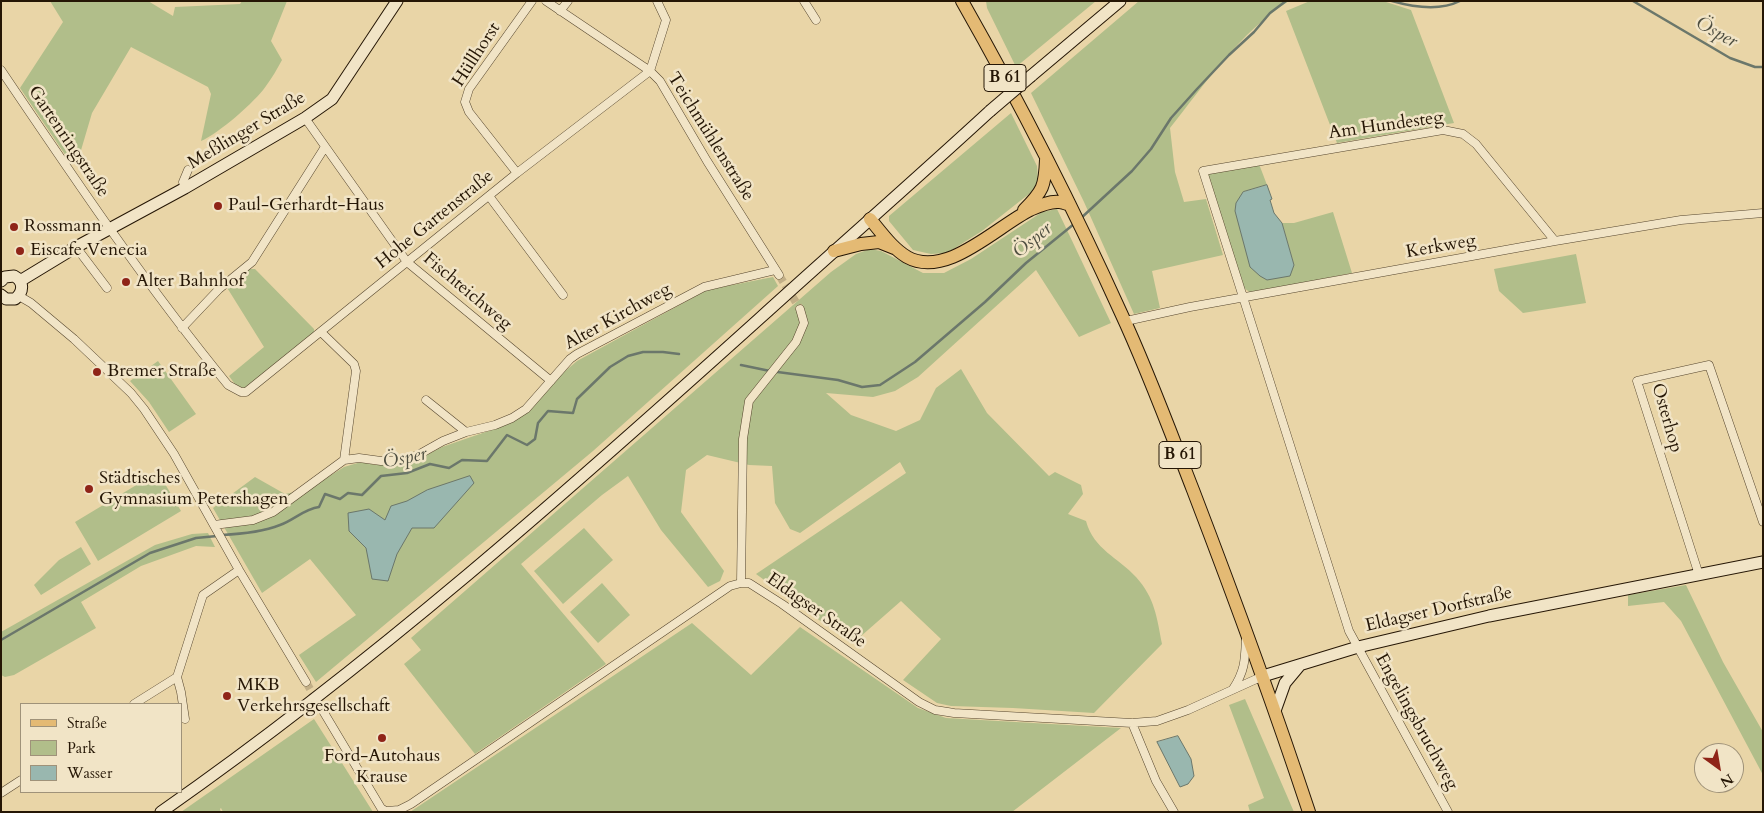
<!DOCTYPE html>
<meta charset="utf-8">
<style>
body{margin:0}
#map{position:relative;width:1764px;height:813px;overflow:hidden;background:#e9d5a7;font-family:Cardo,serif}
canvas{display:block}
.frame{position:absolute;inset:0;border:2px solid #251605;pointer-events:none}
.legend{position:absolute;left:20px;top:703px;width:162px;height:90px;box-sizing:border-box;background:#f1e4c6;border:1px solid #9f9279;margin:0;padding:6px 9px;list-style:none;font-size:15px;color:#251605}
.legend li{display:flex;align-items:center;gap:10px;height:25px}
.legend b{width:25px;border:1px solid #9f9279}
.north{position:absolute;left:1694px;top:743px;width:50px;height:50px;box-sizing:border-box;background:#f1e4c6;border:1px solid #9f9279;border-radius:50%;rotate:148deg;font-size:14px;font-weight:700;line-height:20px;text-align:center;color:#251605}
.north::after{content:'';display:block;margin:auto;width:18px;height:22px;background:#8f2418;clip-path:polygon(50% 0,100% 100%,50% 72%,0 100%)}
</style>
<div id="map">
<canvas width="1764" height="813"></canvas>
<div class="frame"></div>
<ul class="legend">
<li><b style="height:6px;background:#e4ba74"></b>Straße</li>
<li><b style="height:14px;background:#b1be8a"></b>Park</li>
<li><b style="height:14px;background:#99b7af"></b>Wasser</li>
</ul>
<div class="north">N</div>
</div>
<script>
const ctx = document.querySelector('canvas').getContext('2d');
ctx.lineJoin = 'round';
function fill(path, color) { ctx.fillStyle = color; ctx.fill(path, 'evenodd'); }
function strokePath(path, color, width, dash) { ctx.strokeStyle = color; ctx.lineWidth = width; ctx.lineCap = dash ? 'butt' : 'round'; ctx.setLineDash(dash || []); ctx.stroke(path); }
function write(font, color, halo, rows, align = 'center') {
  ctx.font = font + ' Cardo,serif'; ctx.lineWidth = 5; ctx.setLineDash([]); ctx.textBaseline = 'middle'; ctx.strokeStyle = halo; ctx.fillStyle = color; for (const [text, x, y, turn = 0] of rows) {
    ctx.save(); ctx.translate(x, y); ctx.rotate((+turn || 0) * Math.PI / 180); ctx.textAlign = isNaN(turn) ? turn : align; if (halo) ctx.strokeText(text, 0, 0); ctx.fillText(text, 0, 0); ctx.restore();
  }
}
const green = new Path2D(`
 M50 1H148L173 16 175 7 240 4 242 1H287L271 41 282 60C277 69 272 78 266 86 255 102 218 134 201 141L211 94 208 87 131 47 92 113 79 157 70 162 20 88 63 22Z
 M986 1H1096L1016 67 987 8Z
 M1139 1H1289C1240 32 1205 84 1170 128L1175 172 1184 202 1206 199 1223 255 1152 271 1160 308 1134 314 1084 202 1031 93Z
 M1310 1H1383L1411 10 1454 123 1337 143 1286 11Z
 M1011 113 1037 166 1038 179 1034 190 982 231 947 253 931 254 913 250 889 221V216Z
 M1259 164 1267 185 1243 192 1294 265 1282 223H1294L1333 212 1352 273 1251 293 1241 286 1208 178 1209 173Z
 M1057 209 1111 323 1079 337 1036 270 918 377 895 391 873 397 826 393 851 415 896 431 920 420 936 388 961 369 987 413 1049 476 1055 472 1081 485 1083 494 1068 514 1086 521C1094 550 1118 557 1136 577 1155 598 1157 618 1162 644L1094 713 1013 708 951 706 937 703 903 680 941 639 901 601 852 644 756 574 906 473 900 462 800 533 790 529 775 503 772 466 749 465 707 455 686 470 681 512 724 571 720 581 708 587 661 530 628 476 602 495 521 564 606 664 475 754 404 664 421 650 411 638 831 272 856 254 870 249 881 251 923 273H944L971 259 1042 212Z
 M1576 254 1586 303 1523 313 1499 291 1494 269Z
 M249 269H255L314 329V333L245 388 237 387 229 376 264 347 226 286Z
 M773 277 778 286 593 451 316 682 299 655 356 615 310 559 262 593 213 508 255 477 285 494 309 489 344 467 361 462 376 465 409 464 442 447 500 427 577 361 707 290Z
 M158 361 196 414 169 432 149 402 130 381Z
 M158 472 181 511 98 561 75 522Z
 M584 528 613 560 563 604 534 571Z
 M208 533 215 547 196 546 141 566 81 602 96 628 14 675 5 677 1 675V632L155 545 192 534Z
 M81 547 91 564 41 595 34 585 59 560Z
 M602 583 630 615 598 643 570 612Z
 M1686 585 1723 662 1763 732V775L1681 621 1664 602 1628 606V595Z
 M692 623 751 675 800 627 918 708 946 718 1121 728 1012 812H410Z
 M1245 699 1294 812H1250L1248 805 1264 798 1229 705Z
 M314 719 373 812H223L221 808 220 809 221 812H181Z`);
const water = new Path2D(`
 M1267 185 1272 199 1270 200 1274 213 1282 223 1294 265 1290 276 1267 280 1260 276 1250 267 1235 211 1236 203 1243 192Z
 M470 476 474 483 434 528H412L397 554 388 581 372 579 366 548 349 531 348 513 369 509 385 520 391 506 407 501 427 490Z
 M1178 736 1191 759 1194 776 1188 784 1180 787 1157 742Z`);
const stream = new Path2D(`
 M1392 1C1413 7 1440 11 1460 1
 M1633 1 1730 58 1755 67H1763
 M1080 219 1132 171 1151 149 1171 118 1197 89 1229 55 1254 32 1270 13 1286 1
 M741 365 770 371 838 380 862 387 880 385 915 362 985 302 1026 263 1074 224
 M222 535C242 534 262 532 280 525 294 520 304 509 319 507L325 494 340 499 348 493 362 495 381 476 407 473 430 464 449 468 462 460 487 461 507 435 527 445 535 439 538 423 548 411 573 413 577 399 610 367 628 356 643 352H663L679 354
 M1 640 150 553 196 538 217 536`);
const streetTunnel = new Path2D(`
 M779 275 800 309
 M306 682 323 711`);
const street = new Path2D(`
 M546 1 650 71 660 81 707 161 779 275
 M804 1 816 20
 M560 11 568 1
 M1 70C74 178 146 285 228 385L241 392H246L517 173 650 71
 M650 71 666 20 657 1
 M305 118 407 262 551 381
 M517 173 469 112 465 102 469 89 532 1
 M185 188 183 182 188 170
 M489 196 563 295
 M76 247 107 288
 M19 296 31 303 74 339 131 393 144 409 174 454 239 570 306 682
 M1126 321 1190 307 1555 241 1681 220 1763 213
 M182 328 219 289 252 262 325 147
 M321 332 354 364 356 371 344 460
 M426 400 466 432
 M214 525 253 520 273 512 344 460 359 458 381 461 403 460 418 455 443 441 466 432 495 425 512 418 526 409 570 359 577 354 704 287 775 270
 M1699 575 1637 381 1709 365 1763 522
 M741 583 743 439 749 401 796 342 804 323 800 309
 M177 677 181 692 185 719
 M1233 689C1245 671 1245 660 1246 638
 M134 704 177 677 203 595 239 570
 M323 711 381 808 387 812
 M1132 723 1156 781 1174 812
 M1 793 21 780
 M387 811 399 810 411 804 730 586 741 583H749L782 604 919 702 935 710 954 713 1132 723 1157 721 1188 710 1263 676
 M1448 812 1349 631 1203 171 1443 130 1463 134 1476 144 1555 241`);
const secondary = new Path2D(`
 M1031 76 1120 1
 M1 281 5 277 14 276C24 281 24 292 15 299H6L1 295
 M20 281 76 247 185 188 305 118 332 99 397 1
 M1263 676 1358 647 1489 616 1763 562
 M1275 711 1285 683 1300 665
 M161 812C373 664 567 492 759 319 836 249 914 181 990 111`);
const primary = new Path2D(`
 M962 1C1020 103 1073 207 1121 313 1148 371 1170 431 1193 490 1234 597 1273 703 1309 812
 M1024 210C1043 191 1045 186 1046 160
 M870 219C881 232 892 248 907 257 946 279 996 227 1030 210 1039 206 1049 201 1059 202 1062 202 1067 204 1070 205
 M834 251 861 244 879 242 894 248`);
const secondaryBridge = new Path2D(`
 M990 111 1031 76`);
const markers = [
 [218,206,5,"#8f2418"],
 [14,227,5,"#8f2418"],
 [20,251,5,"#8f2418"],
 [126,282,5,"#8f2418"],
 [97,372,5,"#8f2418"],
 [89,489,5,"#8f2418"],
 [227,696,5,"#8f2418"],
 [382,738,5,"#8f2418"]
];
const shields = [
 [1005,78,42],
 [1180,455,42]
];
const shieldNames = [
 ["B 61",1005,78],
 ["B 61",1180,455]
];
const streetNames = [
 ["Hüllhorst",477,55,-57],
 ["Am Hundesteg",1386,126,-8],
 ["Meßlinger Straße",247,131,-31],
 ["Teichmühlenstraße",710,137,58],
 ["Gartenringstraße",68,142,56],
 ["Hohe Gartenstraße",435,220,-39],
 ["Kerkweg",1441,247,-10],
 ["Fischteichweg",467,292,40],
 ["Alter Kirchweg",618,317,-29],
 ["Osterhop",1666,418,74],
 ["Eldagser Dorfstraße",1439,610,-13],
 ["Eldagser Straße",816,611,35],
 ["Engelingsbruchweg",1416,722,61]
];
const poiNames = [
 ["Paul-Gerhardt-Haus",228,206],
 ["Rossmann",24,227],
 ["Eiscafe Venecia",30,251],
 ["Alter Bahnhof",136,282],
 ["Bremer Straße",107,372],
 ["Städtisches",99,479],
 ["Gymnasium Petershagen",99,500],
 ["MKB",237,686],
 ["Verkehrsgesellschaft",237,707],
 ["Ford-Autohaus",382,757,"center"],
 ["Krause",382,778,"center"]
];
const waterNames = [
 ["Ösper",1716,33,29],
 ["Ösper",1033,241,-40],
 ["Ösper",405,459,-12]
];
fill(green, '#b1be8a');
fill(water, '#99b7af');
strokePath(water, '#6b776b', 1);
strokePath(stream, '#6b776b', 2.5);
strokePath(streetTunnel, '#c2af87', 8, [8, 4]);
strokePath(street, '#56462e', 9);
strokePath(secondary, '#251605', 13);
strokePath(primary, '#251605', 14);
strokePath(street, '#f1e4c6', 8);
strokePath(secondary, '#f1e4c6', 11);
strokePath(primary, '#e4ba74', 12);
strokePath(secondaryBridge, '#251605', 13, []);
strokePath(secondaryBridge, '#f1e4c6', 11);
for (const [x, y, r, color] of markers) { const dot = new Path2D(); dot.arc(x, y, r, 0, 2 * Math.PI); ctx.fillStyle = color; ctx.fill(dot); strokePath(dot, '#f1e4c6', 2); }
for (const [x, y, w] of shields) { const box = new Path2D(); box.roundRect(x - w / 2, y - 13.5, w, 27, 4); ctx.fillStyle = '#f1e4c6'; ctx.fill(box); strokePath(box, '#251605', 1); }
write('bold 16px', '#251605', null, shieldNames);
write('18px', '#251605', '#f1e4c6', streetNames);
write('18px', '#251605', '#f1e4c6', poiNames, 'left');
write('italic 19px', '#4e4e40', '#f1e4c6', waterNames);
</script>
